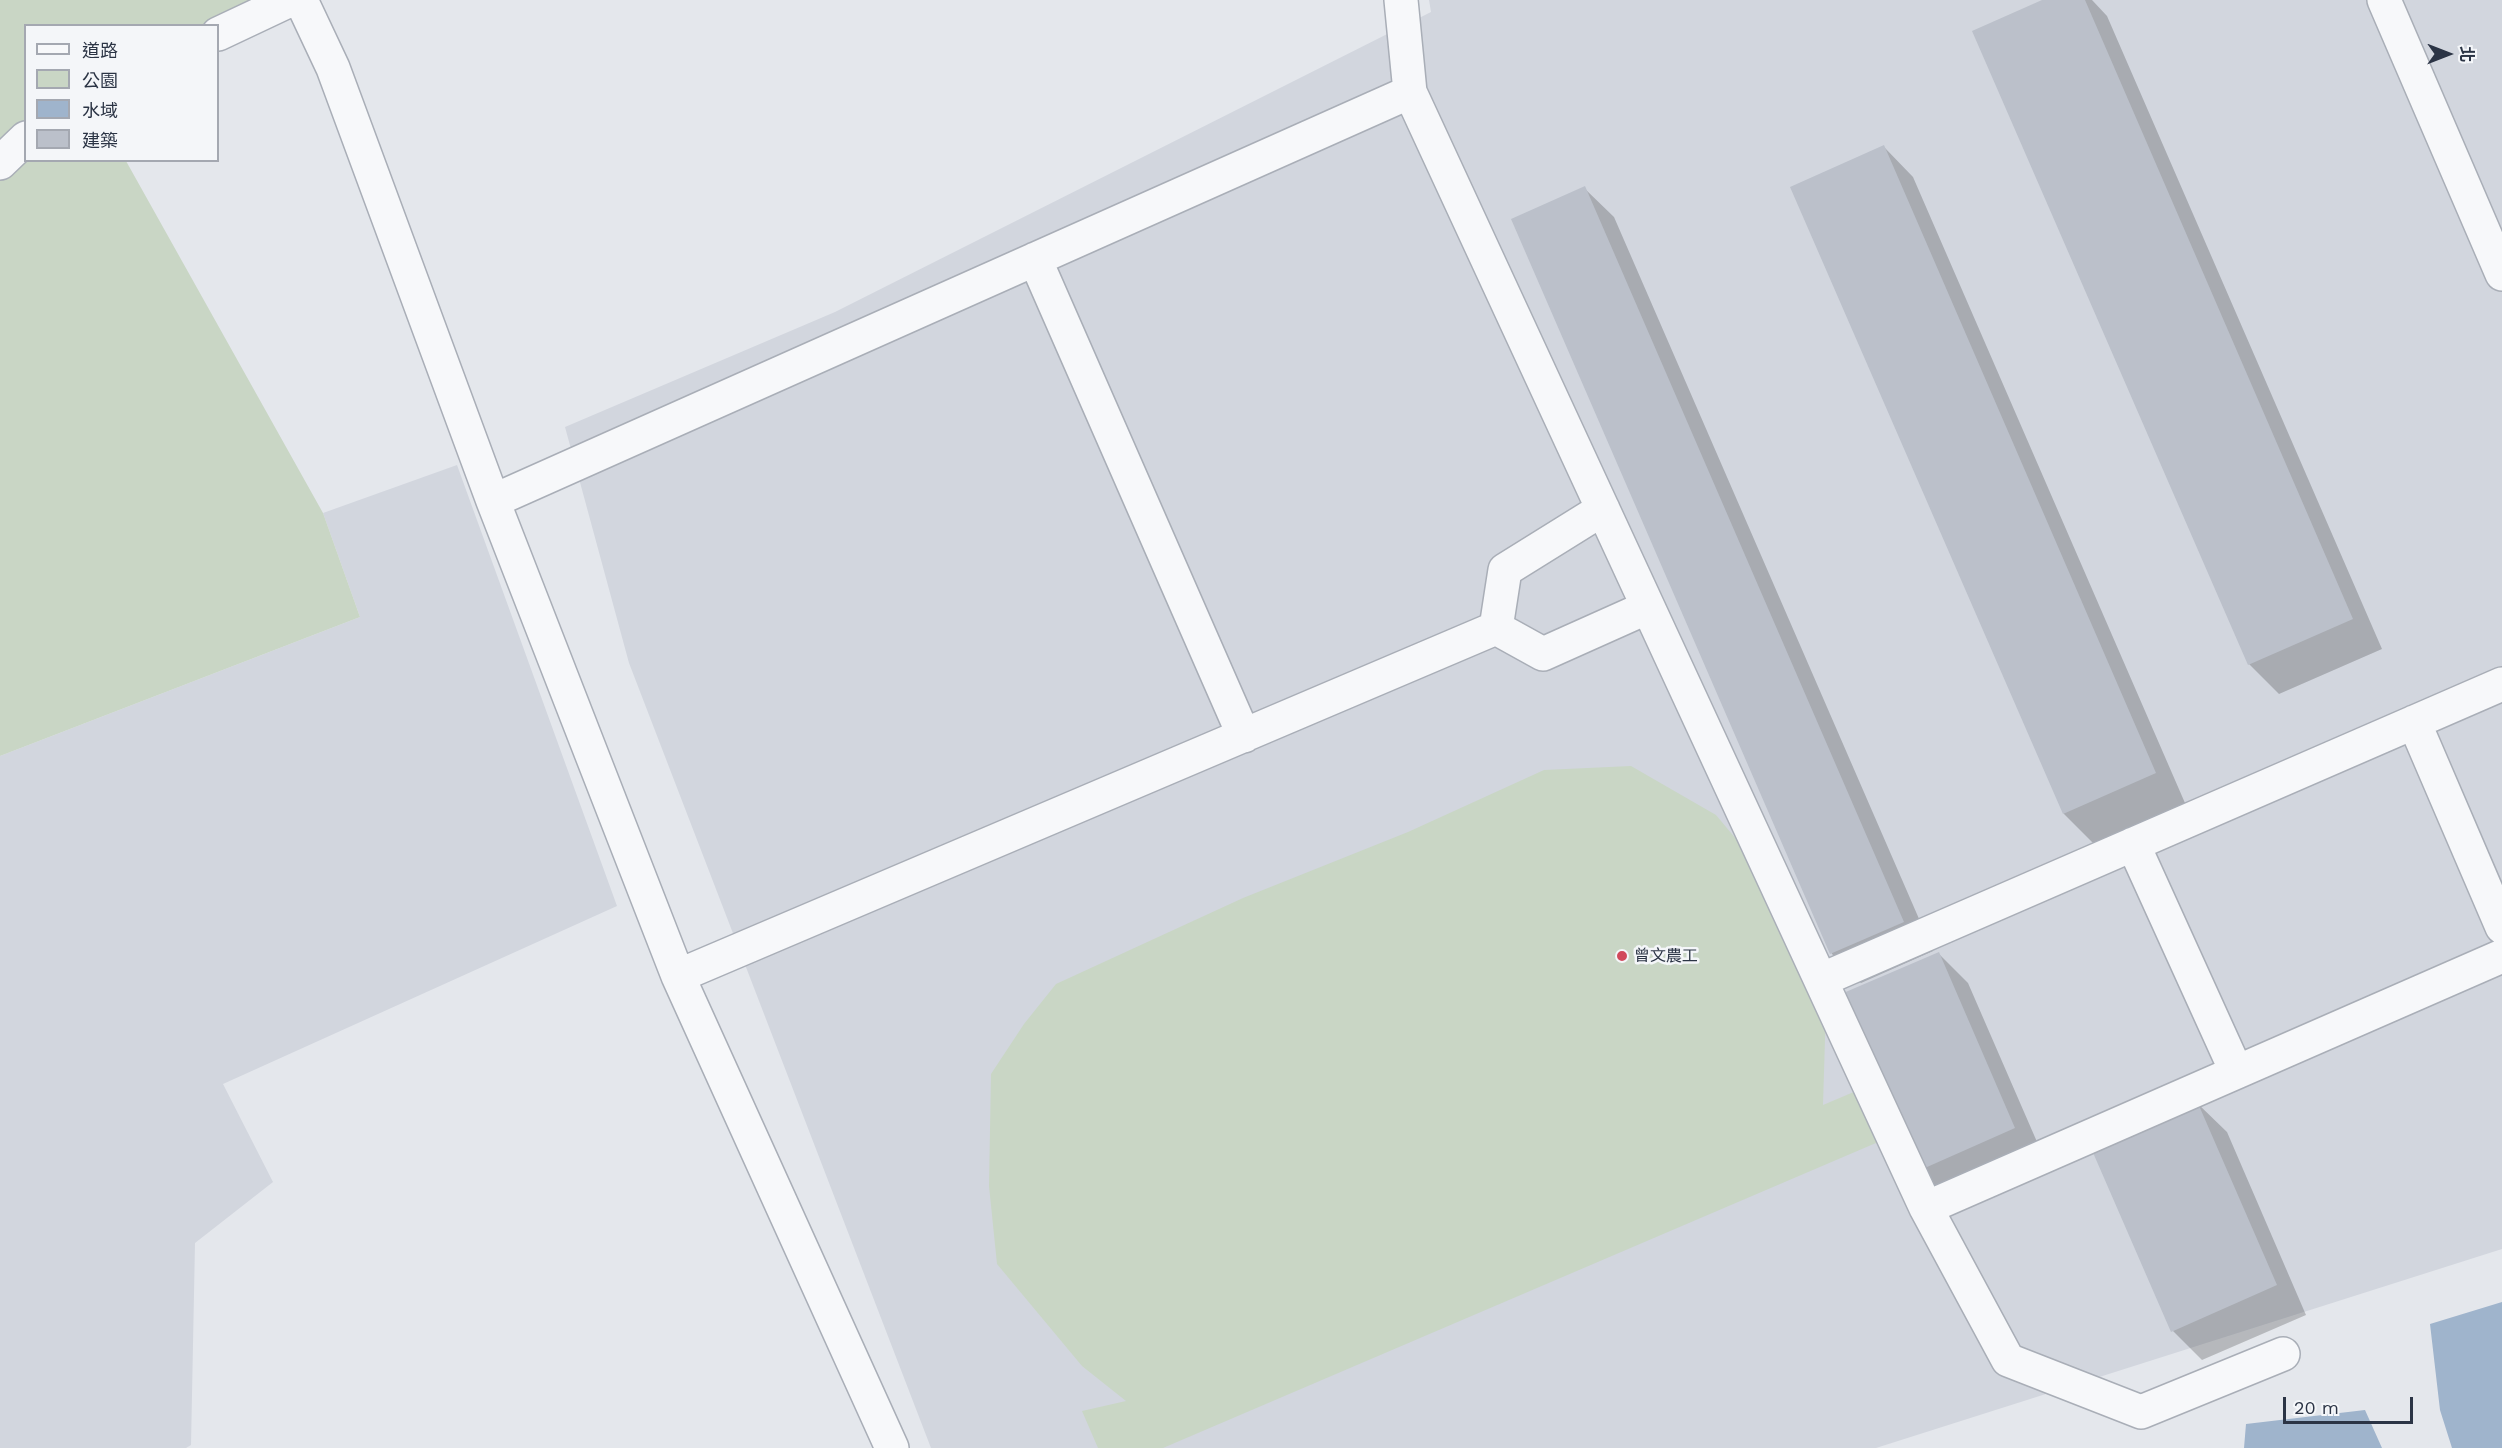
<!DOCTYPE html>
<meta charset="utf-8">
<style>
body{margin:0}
#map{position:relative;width:2502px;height:1448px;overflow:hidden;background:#e4e7ec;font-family:"Work Sans","Noto Sans TC",sans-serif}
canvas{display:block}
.legend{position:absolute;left:24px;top:24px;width:195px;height:138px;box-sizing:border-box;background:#f4f6f9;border:2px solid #a4a8b1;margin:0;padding:8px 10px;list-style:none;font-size:18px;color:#2b3445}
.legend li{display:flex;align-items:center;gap:12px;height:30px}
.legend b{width:30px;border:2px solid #a4a8b1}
.north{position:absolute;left:2418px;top:24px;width:60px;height:60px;-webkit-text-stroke:4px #f4f6f9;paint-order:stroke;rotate:90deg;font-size:16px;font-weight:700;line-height:24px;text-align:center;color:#2b3445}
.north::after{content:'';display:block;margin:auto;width:21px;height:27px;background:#2b3445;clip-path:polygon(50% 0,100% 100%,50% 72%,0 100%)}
.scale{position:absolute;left:2283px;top:1397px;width:130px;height:27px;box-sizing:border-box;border:3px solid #2b3445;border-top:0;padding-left:8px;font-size:18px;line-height:21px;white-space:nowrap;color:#2b3445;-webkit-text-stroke:4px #f4f6f9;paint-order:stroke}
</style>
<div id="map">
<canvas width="2502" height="1448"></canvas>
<ul class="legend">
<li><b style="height:8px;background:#f7f8fa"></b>道路</li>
<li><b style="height:16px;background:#c9d6c5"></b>公園</li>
<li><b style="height:16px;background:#9fb4cc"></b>水域</li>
<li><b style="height:16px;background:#bbc0ca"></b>建築</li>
</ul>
<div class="north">北</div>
<div class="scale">20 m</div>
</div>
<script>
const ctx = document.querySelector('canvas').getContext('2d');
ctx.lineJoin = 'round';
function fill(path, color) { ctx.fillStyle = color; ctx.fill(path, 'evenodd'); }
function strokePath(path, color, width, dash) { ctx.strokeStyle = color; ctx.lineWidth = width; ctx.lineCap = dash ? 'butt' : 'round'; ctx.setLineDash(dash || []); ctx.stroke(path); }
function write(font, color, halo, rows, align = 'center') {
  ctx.font = font + ' "Work Sans","Noto Sans TC",sans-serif'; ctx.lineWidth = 5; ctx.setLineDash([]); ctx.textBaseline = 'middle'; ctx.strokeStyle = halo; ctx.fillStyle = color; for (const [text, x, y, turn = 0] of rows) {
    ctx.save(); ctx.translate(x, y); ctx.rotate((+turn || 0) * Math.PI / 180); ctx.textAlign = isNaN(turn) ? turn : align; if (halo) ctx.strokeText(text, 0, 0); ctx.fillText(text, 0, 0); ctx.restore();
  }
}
const built = new Path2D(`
 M1429 0H2502V1249L1876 1448H931L629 663 565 427 835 312 1431 12Z
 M457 465 617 906 223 1084 273 1182 195 1243 191 1445 186 1448H0V756L360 617 323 513Z`);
const green = new Path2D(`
 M0 0H281L218 26H26V160L126 161 323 513 360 617 0 756Z
 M1631 766 1716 815 1797 912 1826 1006 1823 1105 1882 1080 1904 1131 1163 1448H1098L1082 1411 1126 1401 1082 1366 997 1264 989 1186 991 1074 1024 1024 1056 984 1243 898 1408 832 1544 770Z`);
const water = new Path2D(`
 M2502 1302V1448H2452L2440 1410 2430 1324Z
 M2365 1410 2382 1448H2244L2246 1424Z`);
const shadow = new Path2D(`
 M2045 0H2092L2107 16 2382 649 2279 694 2249 664Z
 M1884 147 1913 177 2185 803 2093 843 2064 814Z
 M1584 188 1614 217 1933 951 1861 983 1832 954 1513 219Z
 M1938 953 1968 983 2044 1158 1949 1200 1920 1170Z
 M2197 1103 2227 1132 2306 1315 2202 1360 2173 1331Z`);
const building = new Path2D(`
 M2042 0H2085L2353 619 2248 665 1972 31Z
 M1884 145 2156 773 2063 814 1790 187Z
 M1585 186 1904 922 1830 954 1511 219Z
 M1939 952 2015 1128 1918 1171 1841 994Z
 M2197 1101 2277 1285 2171 1332 2091 1148Z`);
const minor = new Path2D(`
 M301 0 333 68 493 501 678 976 892 1448
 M1401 0 1410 92 1926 1208 2008 1360 2141 1412 2283 1354
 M2384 0 2502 274
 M218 34 290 0
 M0 163 26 138
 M1035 259 1244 736
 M493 501 1410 92
 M1603 509 1505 570 1496 628 1543 654 1648 607
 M2414 722 2502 927
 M2133 844 2236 1071
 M678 976 1496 628
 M1821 980 2502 684
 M1926 1208 2502 956`);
const markers = [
 [1622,956,6,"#d1495b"]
];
const poiNames = [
 ["曾文農工",1634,956]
];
fill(built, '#d2d6de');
fill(green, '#c9d6c5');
fill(water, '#9fb4cc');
fill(shadow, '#0003');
fill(building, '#bbc0ca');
strokePath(minor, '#a9aeb7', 36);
strokePath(minor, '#f7f8fa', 33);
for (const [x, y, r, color] of markers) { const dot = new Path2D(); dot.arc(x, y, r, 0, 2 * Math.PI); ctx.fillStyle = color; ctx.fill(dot); strokePath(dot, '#f4f6f9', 2); }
write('16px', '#2b3445', '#f4f6f9', poiNames, 'left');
</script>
